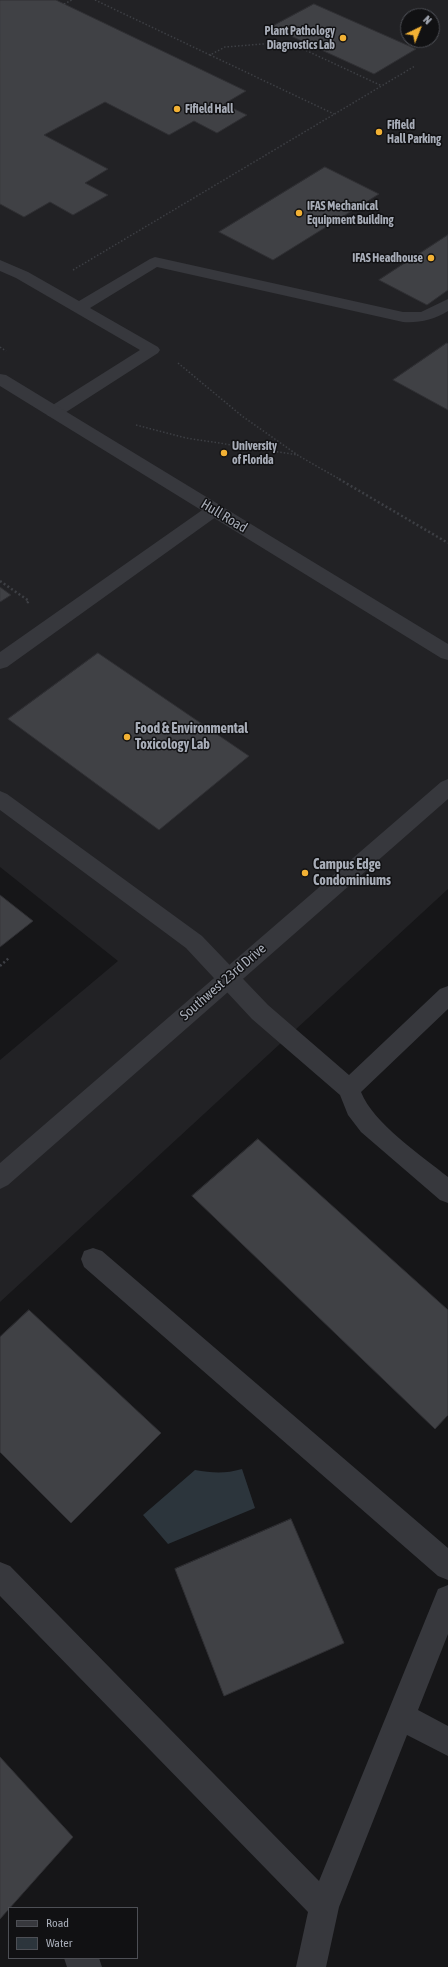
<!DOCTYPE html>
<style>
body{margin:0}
#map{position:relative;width:448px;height:1967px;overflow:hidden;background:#161618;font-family:"Asap Condensed",sans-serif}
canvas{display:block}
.legend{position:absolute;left:8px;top:1907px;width:130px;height:52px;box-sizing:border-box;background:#111113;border:1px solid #4d4f55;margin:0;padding:5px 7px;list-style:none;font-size:12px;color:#a8adb8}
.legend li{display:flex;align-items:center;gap:8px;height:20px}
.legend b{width:20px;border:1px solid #4d4f55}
.north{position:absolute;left:400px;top:8px;width:40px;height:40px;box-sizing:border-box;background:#111113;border:1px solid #4d4f55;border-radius:50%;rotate:43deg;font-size:11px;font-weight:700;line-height:16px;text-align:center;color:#a8adb8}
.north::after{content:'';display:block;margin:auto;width:14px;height:18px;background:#f2b134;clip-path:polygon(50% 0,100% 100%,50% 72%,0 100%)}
</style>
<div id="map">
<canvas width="448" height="1967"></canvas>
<ul class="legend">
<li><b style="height:5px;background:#37383d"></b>Road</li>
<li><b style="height:11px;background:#2c353c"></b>Water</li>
</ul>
<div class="north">N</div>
</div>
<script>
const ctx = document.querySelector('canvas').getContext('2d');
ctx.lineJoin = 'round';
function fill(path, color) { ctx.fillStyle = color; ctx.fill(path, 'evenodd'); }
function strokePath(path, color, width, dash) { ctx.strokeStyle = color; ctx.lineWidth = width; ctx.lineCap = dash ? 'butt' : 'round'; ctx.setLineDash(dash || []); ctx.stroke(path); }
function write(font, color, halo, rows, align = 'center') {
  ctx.font = font + ' "Asap Condensed",sans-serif'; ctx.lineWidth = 3; ctx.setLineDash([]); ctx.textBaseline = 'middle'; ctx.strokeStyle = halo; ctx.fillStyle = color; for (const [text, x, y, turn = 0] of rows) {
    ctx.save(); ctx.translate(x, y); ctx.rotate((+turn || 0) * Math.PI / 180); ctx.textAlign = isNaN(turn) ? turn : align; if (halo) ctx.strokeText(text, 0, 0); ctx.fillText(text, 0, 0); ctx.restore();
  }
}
const built = new Path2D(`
 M0 0H448V889L0 1302V1060L118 961 0 867ZM408 16H432V40H408Z`);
const water = new Path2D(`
 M242 1469 255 1508 168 1544 143 1515 195 1470C212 1473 225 1474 242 1469Z`);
const building = new Path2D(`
 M0 0H56L246 91 224 104 247 115 217 133 194 121 169 135 105 102 44 135 108 169 85 183 108 195 73 215 50 202 24 217 0 204Z
 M314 4 416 49 374 74 271 27Z
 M325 167 379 194 273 260 219 232Z
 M448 235V290L427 305 379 280Z
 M447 343 448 344V410L393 380Z
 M0 587 11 595 0 602Z
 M98 653 249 756 159 830 8 719Z
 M0 895 33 921 0 947Z
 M258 1139 448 1310V1415L435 1429 192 1196Z
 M29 1310 161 1433 71 1523 0 1452V1337Z
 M291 1519 344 1643 224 1696 175 1569Z
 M0 1757 73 1837 0 1919Z`);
const pathFar1 = new Path2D(`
 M95 0 210 55 225 47 288 42 382 86
 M64 4 72 0
 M210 55 334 114
 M73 270 415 66
 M0 347 6 351
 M178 363 242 416 299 456 341 480
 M136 425 186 438 298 455`);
const path = new Path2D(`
 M339 479 448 543
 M0 581 29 601 27 603
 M0 966 10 957`);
const lane = new Path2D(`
 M155 257 403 312H421L448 299V311C434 320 419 323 403 322L157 267 90 308 158 347 160 350 158 353 60 416 54 417 48 416 46 412 48 408 140 350 16 278 0 271V260L28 272 79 301 150 259Z
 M214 504 220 506 223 510 220 514 7 667 0 669V652L208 506Z
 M0 791 7 794 202 936 268 1005 349 1075 440 989 448 986V1009L361 1092C373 1123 422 1156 448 1177V1203L440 1200 361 1132 348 1115 340 1095 252 1019 186 948 0 810Z
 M93 1248 102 1251 448 1548V1580L438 1576 84 1267 81 1259 84 1251Z
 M0 1562 10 1566 319 1881 438 1589 448 1585V1634L418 1710 448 1726V1756L407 1735 339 1907 326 1967H296L308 1912 0 1596Z
 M64 1958H99L102 1967H67Z`);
const street = new Path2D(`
 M0 374 6 375 448 644V660L441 658 0 386Z
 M448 779V799L8 1185 0 1189V1163L441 782Z`);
const markers = [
 [343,38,4,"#f2b134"],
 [177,109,4,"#f2b134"],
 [379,132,4,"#f2b134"],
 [299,213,4,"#f2b134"],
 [431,258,4,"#f2b134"],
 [224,453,4,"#f2b134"],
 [127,737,4,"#f2b134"],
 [305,873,4,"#f2b134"]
];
const farPoinames = [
 ["Plant Pathology",335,31,"right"],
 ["Diagnostics Lab",335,45,"right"],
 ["Fifield Hall",185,109],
 ["Fifield",387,125],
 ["Hall Parking",387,139],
 ["IFAS Mechanical",307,206],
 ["Equipment Building",307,220],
 ["IFAS Headhouse",423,258,"right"],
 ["University",232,446],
 ["of Florida",232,460]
];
const streetNames = [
 ["Hull Road",224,516,31],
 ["Southwest 23rd Drive",223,982,-41]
];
const poiNames = [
 ["Food & Environmental",135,729],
 ["Toxicology Lab",135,745],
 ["Campus Edge",313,865],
 ["Condominiums",313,881]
];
fill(built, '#222225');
fill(water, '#2c353c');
fill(building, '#404145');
strokePath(building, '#303034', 1);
strokePath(pathFar1, '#3d3f44', 1.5, [1.5, 2]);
strokePath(path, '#3d3f44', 2.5, [2, 2.5]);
fill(lane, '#37383d');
fill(street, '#37383d');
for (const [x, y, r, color] of markers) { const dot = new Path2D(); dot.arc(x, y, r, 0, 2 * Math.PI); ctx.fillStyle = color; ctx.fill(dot); strokePath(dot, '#111113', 1.5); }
write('bold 12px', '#a8adb8', '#111113', farPoinames, 'left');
write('14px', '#a8adb8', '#111113', streetNames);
write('bold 14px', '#a8adb8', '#111113', poiNames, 'left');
</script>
